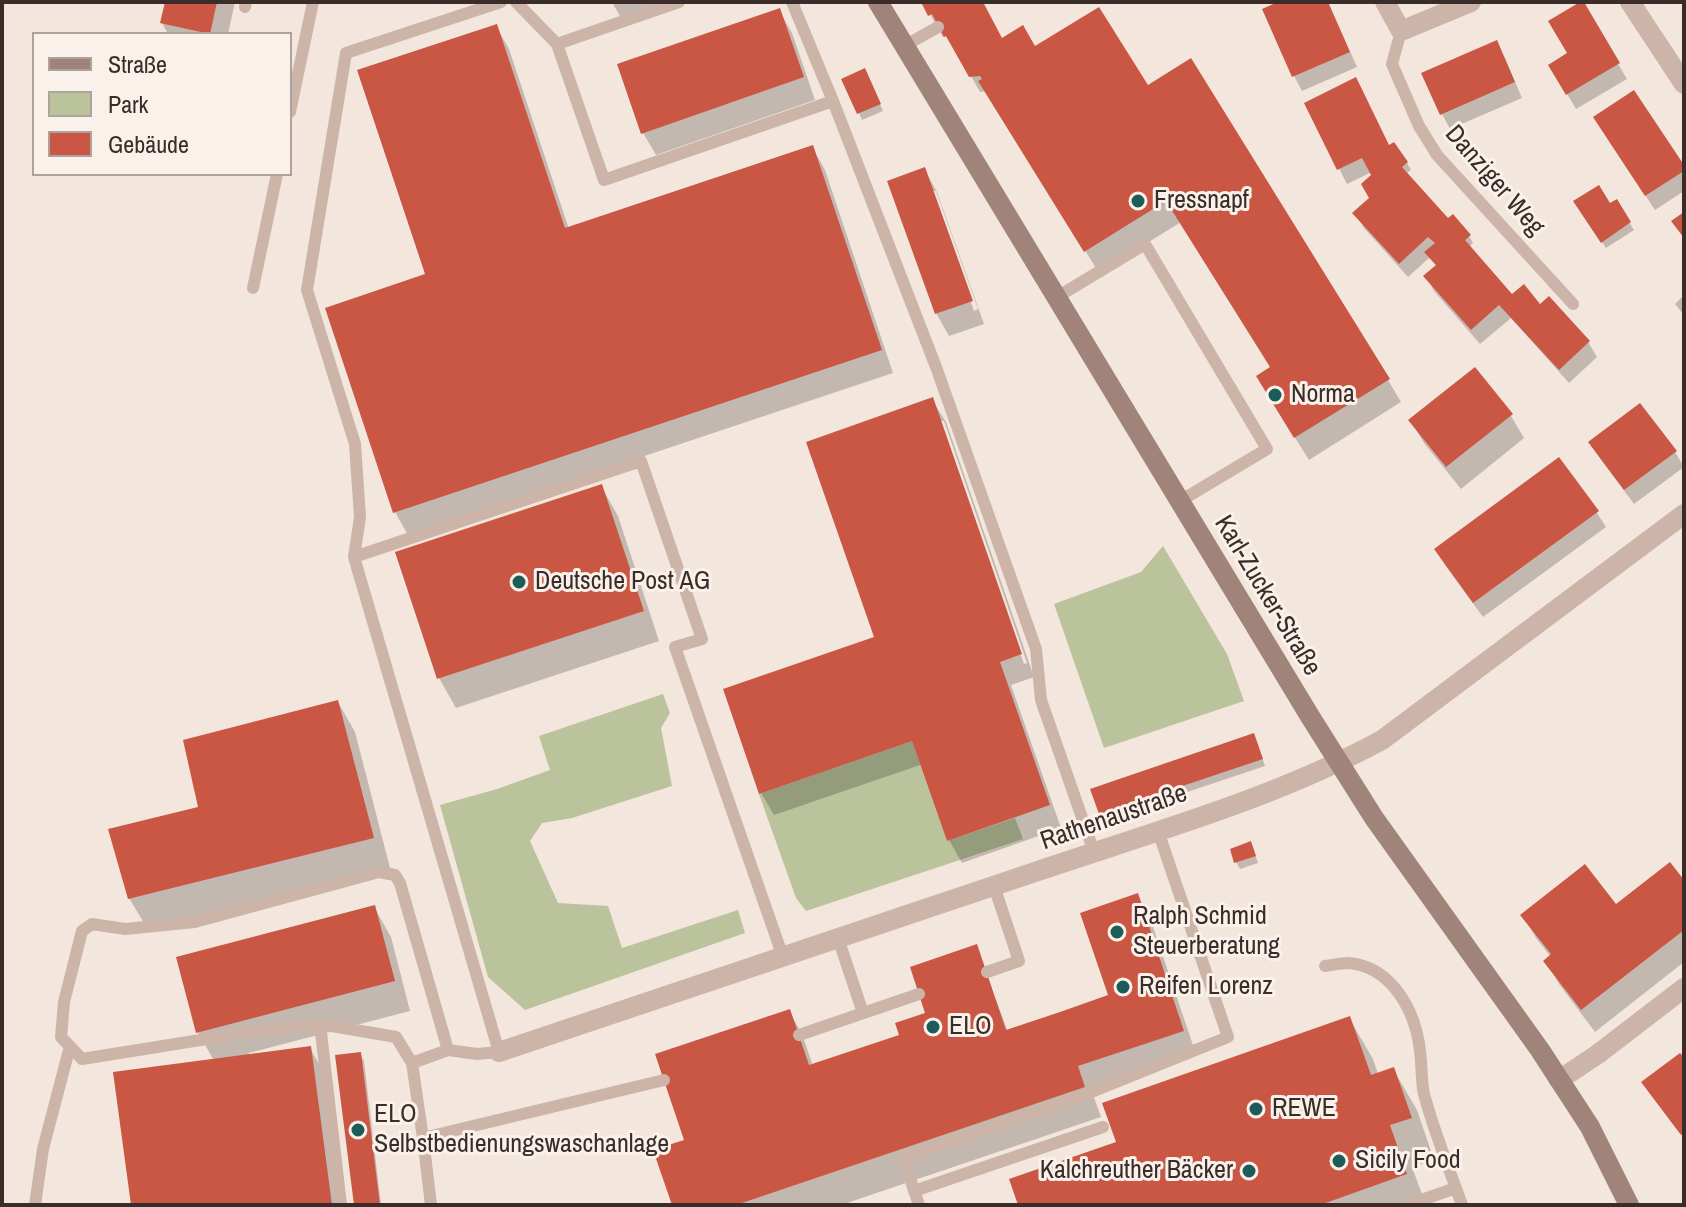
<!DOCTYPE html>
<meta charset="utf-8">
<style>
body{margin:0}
#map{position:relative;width:1686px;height:1207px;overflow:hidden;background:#f3e6dd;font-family:"Archivo Narrow",sans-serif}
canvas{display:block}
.frame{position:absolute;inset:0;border:4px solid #392c29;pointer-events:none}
.legend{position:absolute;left:32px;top:32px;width:260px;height:144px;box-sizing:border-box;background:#faf1ea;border:2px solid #ada29d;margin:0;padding:10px 14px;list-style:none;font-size:24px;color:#392c29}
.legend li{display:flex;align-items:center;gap:16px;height:40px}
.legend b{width:40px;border:2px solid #ada29d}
</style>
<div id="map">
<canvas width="1686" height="1207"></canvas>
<div class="frame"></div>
<ul class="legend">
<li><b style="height:10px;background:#a08379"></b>Straße</li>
<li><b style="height:22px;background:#bac39c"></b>Park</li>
<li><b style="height:22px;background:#ca5644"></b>Gebäude</li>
</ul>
</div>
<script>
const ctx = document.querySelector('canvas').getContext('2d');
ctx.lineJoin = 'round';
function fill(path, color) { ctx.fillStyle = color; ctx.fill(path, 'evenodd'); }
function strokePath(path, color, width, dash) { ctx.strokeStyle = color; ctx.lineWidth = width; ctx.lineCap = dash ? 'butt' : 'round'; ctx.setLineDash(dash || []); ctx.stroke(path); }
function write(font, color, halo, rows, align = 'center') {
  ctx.font = font + ' "Archivo Narrow",sans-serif'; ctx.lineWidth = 6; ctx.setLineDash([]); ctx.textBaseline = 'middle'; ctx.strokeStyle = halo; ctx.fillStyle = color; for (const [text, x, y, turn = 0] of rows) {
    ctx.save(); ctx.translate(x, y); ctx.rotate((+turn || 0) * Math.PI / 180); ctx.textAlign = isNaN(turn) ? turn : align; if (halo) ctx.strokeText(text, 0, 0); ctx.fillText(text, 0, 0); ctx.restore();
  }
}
const green = new Path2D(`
 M1163 546 1227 654 1244 701 1104 748 1054 604 1141 572Z
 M663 694 670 713 661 728 672 786 572 818 542 823 530 841 558 903 608 906 622 948 738 910 745 933 525 1010 488 977 440 805 497 789 550 770 539 736Z
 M912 741 947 841 1015 818 1023 839 806 911 796 898 759 794Z`);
const shadow = new Path2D(`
 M167 2H235L228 34H168L162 23Z
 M612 2H681L624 23Z
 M923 2H982L1002 41 1034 49 1147 88 1388 380 1401 402 1309 460 1271 399 1272 369 1181 222 1099 273 986 91 980 92 961 58 959 59 946 36 943 37Z
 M1283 2H1328L1357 67 1302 91 1294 76 1265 10Z
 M1582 3 1627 79 1576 109 1550 65 1569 54Z
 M779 10 792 33 815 100 656 155 643 133Z
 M496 26 509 49 569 229 812 147 825 170 893 373 408 535 395 512Z
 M1496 43 1505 58 1522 98 1450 129 1442 114Z
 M868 77 883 111 862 120 859 113Z
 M1306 104 1389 146 1407 163 1411 170 1405 174 1446 219 1469 236 1473 243 1469 247 1511 295 1540 307 1588 342 1597 357 1569 383 1511 318 1480 344 1434 291 1426 276 1437 266 1429 258 1408 277 1364 228 1355 213 1372 198 1378 169 1347 184Z
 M1604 133 1684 169V191L1655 210Z
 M924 169 937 192 984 324 949 336 936 313ZM931 191H936L978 309 974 311Z
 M1616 202 1634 230 1606 248 1580 209 1610 206Z
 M1684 295V315L1675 304Z
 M1475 370 1511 416 1524 438 1461 489 1424 443 1411 421Z
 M932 400 946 422 1034 677 1011 685 1061 828 962 863 949 840 923 764 774 815 761 793 877 638ZM940 421H944L1027 663 1024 664Z
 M1591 442 1675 452 1684 467 1634 504 1599 457Z
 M1559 460 1597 513 1606 527 1483 617 1445 565 1436 550Z
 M601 486 618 516 659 641 456 708 439 678Z
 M338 702 355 732 390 868 147 928 129 898 200 809Z
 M1257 743 1265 766 1104 820 1101 813Z
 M1254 851 1258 863 1240 869 1236 862Z
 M1684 883V962L1595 1032 1559 984 1546 961 1551 957 1536 938 1523 915 1616 907Z
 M1137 896 1150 918 1196 1054 1091 1089 1101 1117 841 1205H674L687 1141 789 1011 802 1034 813 1066 902 1036 928 1014 976 947 1008 1032 1111 997Z
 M374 907 391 937 410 1011 249 1053V1056L310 1048 327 1078 344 1205H133L214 1061 198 1032Z
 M1349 1018 1373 1059 1378 1074 1393 1069 1417 1110 1434 1160 1412 1167 1426 1205H1020L1118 1143Z
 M360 1054 364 1061 381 1205H356Z`);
const building = new Path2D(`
 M165 2H217L210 34 160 23Z
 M921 2H983L1002 38 1023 25 1035 46 1099 7 1148 85 1191 58 1390 379 1294 438 1256 376 1270 367 1166 201 1084 252 978 81 982 79 980 76 969 77 946 36 944 37 932 14 928 16Z
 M1278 2H1328L1350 52 1292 77 1262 9Z
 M1580 2H1584L1620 63 1566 95 1548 65 1567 53 1548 21Z
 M780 8 804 77 641 134 617 64Z
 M497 24 565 228 813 145 882 350 393 513 325 308 425 274 357 70Z
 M1497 40 1515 82 1440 115 1421 73Z
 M865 68 881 104 857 114 841 79Z
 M1356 77 1389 145 1394 142 1408 162 1402 167 1448 218 1453 214 1471 235 1465 240 1512 294 1524 284 1540 304 1549 296 1590 341 1559 370 1499 305 1471 330 1423 276 1436 265 1424 252 1435 243 1428 237 1399 264 1352 213 1369 198 1361 184 1371 175 1362 158 1337 170 1304 103Z
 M1634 90 1684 165V171L1645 196 1593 117Z
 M925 167 973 301 935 314 887 181Z
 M1599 185 1610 203 1617 199 1631 222 1601 243 1573 201Z
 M1684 212V238L1671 221Z
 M1475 367 1513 414 1446 467 1408 420Z
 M933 397 1022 654 1000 662 1050 805 947 841 912 741 759 794 723 689 874 637 806 442Z
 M1640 403 1677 451 1624 490 1588 442Z
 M1559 457 1599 511 1473 603 1434 549Z
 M602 484 644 611 437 679 395 552Z
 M338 700 374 838 128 899 108 829 198 807 183 740Z
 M1254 733 1263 759 1099 814 1090 789Z
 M1251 841 1256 856 1234 863 1230 849Z
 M1670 862 1684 880V930L1581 1010 1543 961 1551 954 1520 915 1585 864 1616 904Z
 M1138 893 1184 1031 1078 1066 1085 1087 736 1205H672L653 1150 684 1140 655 1054 790 1009 809 1065 899 1035 895 1023 925 1013 910 967 977 944 1006 1030 1060 1012 1108 995 1080 913Z
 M375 905 395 981 196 1033 176 957Z
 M1350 1016 1371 1075 1394 1067 1412 1118 1390 1125 1407 1174 1320 1205H1018L1009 1179 1116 1142 1102 1103Z
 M311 1046 332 1205H131L113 1072Z
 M361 1052 380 1205H354L335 1055Z
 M1680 1053 1684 1057V1133L1681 1135 1641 1082Z`);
const lane = new Path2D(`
 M516 2 557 44 679 2
 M792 2 833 101
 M245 7 246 2
 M1401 31 1392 64 1419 126 1437 155 1573 304
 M557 44 604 180 833 101 936 367 1036 649 1041 700 1094 852
 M904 46 938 27
 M290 112 313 2
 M253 288 277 174
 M1057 297 1145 244 1267 449 1180 501
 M354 557 641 461 702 639 675 647 783 957
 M838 938 863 1013
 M1325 966C1332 965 1341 963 1349 963 1393 967 1416 1013 1420 1051 1422 1065 1421 1081 1424 1094 1434 1132 1449 1168 1462 1205
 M987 972 1019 961 994 886
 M320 1024 341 1205
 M799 1035 919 994
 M448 1050 400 883 395 875 379 872 195 922 125 929 92 924 82 931 64 1002 61 1037 82 1059 244 1033 320 1024 396 1037 412 1063 423 1138 664 1080
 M412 1063 448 1050 477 1054 499 1052 354 557 360 517 355 444 307 290 346 53 501 2
 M423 1138 431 1205
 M914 1191 1103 1127
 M35 1205 43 1149 70 1046
 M919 1205 903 1158 1079 1097 1228 1037 1158 831
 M1407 1205 1456 1188`);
const street = new Path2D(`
 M1385 2 1401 31 1471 2
 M1630 2 1684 84
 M499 1052C677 992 855 933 1032 873 1150 833 1273 799 1382 740L1684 514
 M1559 1080 1598 1054 1684 988`);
const secondary = new Path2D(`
 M878 2 1311 718 1374 818 1540 1050 1590 1127 1629 1205`);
const markers = [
 [1138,201,8,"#1c5c59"],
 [1275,395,8,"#1c5c59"],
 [519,582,8,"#1c5c59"],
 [1117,932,8,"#1c5c59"],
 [1123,987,8,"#1c5c59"],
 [933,1027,8,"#1c5c59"],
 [1256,1109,8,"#1c5c59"],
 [358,1130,8,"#1c5c59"],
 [1339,1161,8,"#1c5c59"],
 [1249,1171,8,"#1c5c59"]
];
const streetNames = [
 ["Danziger Weg",1494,181,49],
 ["Karl-Zucker-Straße",1267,596,59],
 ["Rathenaustraße",1114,818,-19]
];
const poiNames = [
 ["Fressnapf",1154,201],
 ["Norma",1291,395],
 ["Deutsche Post AG",535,582],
 ["Ralph Schmid",1133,917],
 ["Steuerberatung",1133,947],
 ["Reifen Lorenz",1139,987],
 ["ELO",949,1027],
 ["REWE",1272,1109],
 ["ELO",374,1115],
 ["Selbstbedienungswaschanlage",374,1145],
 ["Sicily Food",1355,1161],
 ["Kalchreuther Bäcker",1233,1171,"right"]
];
fill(green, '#bac39c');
fill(shadow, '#0003');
fill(building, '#ca5644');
strokePath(lane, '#ccb5a8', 12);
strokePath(street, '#ccb5a8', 20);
strokePath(secondary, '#a08379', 20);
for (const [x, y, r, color] of markers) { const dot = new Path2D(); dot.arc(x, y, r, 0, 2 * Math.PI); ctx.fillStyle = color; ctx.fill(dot); strokePath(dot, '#faf1ea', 3); }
write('26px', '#392c29', '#faf1ea', streetNames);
write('26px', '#392c29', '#faf1ea', poiNames, 'left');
</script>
